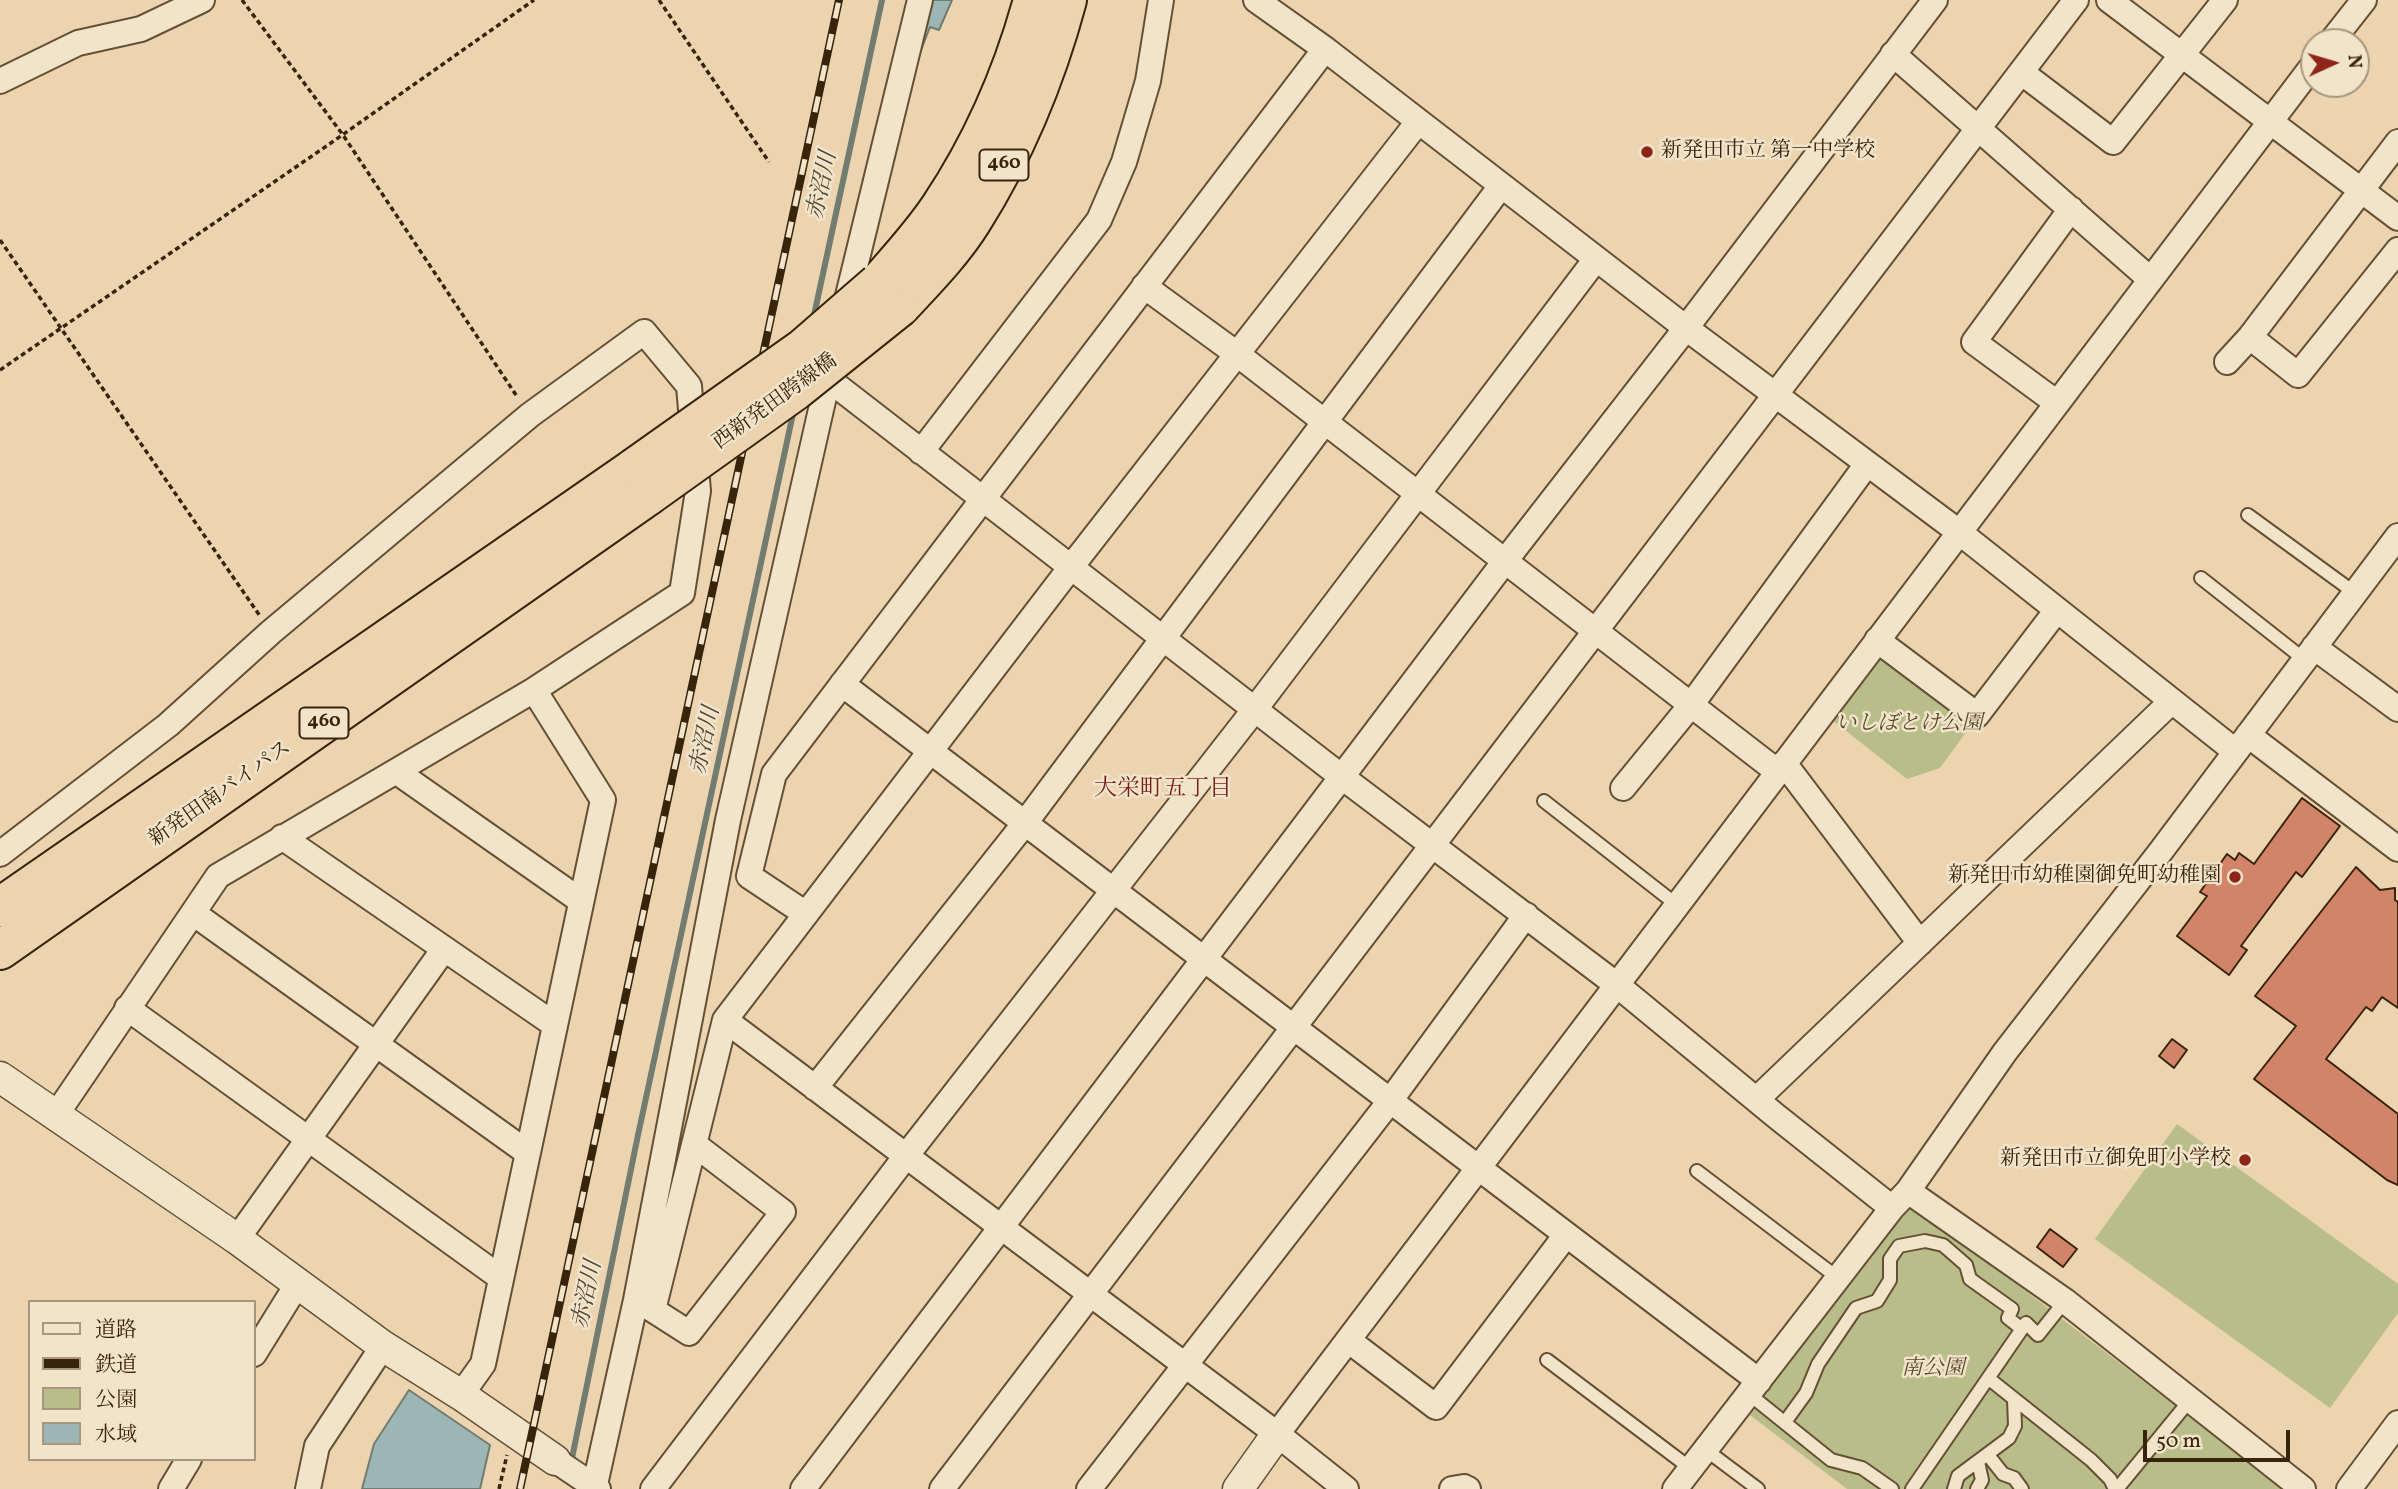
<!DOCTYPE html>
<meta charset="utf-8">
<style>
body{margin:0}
#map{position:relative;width:2398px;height:1489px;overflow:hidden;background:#ebd4af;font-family:Vollkorn,"Noto Serif JP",serif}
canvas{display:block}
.legend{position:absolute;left:28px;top:1300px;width:228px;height:161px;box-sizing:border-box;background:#f2e3cb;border:2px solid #a8977e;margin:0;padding:9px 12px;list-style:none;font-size:21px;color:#38240a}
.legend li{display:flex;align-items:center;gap:14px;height:35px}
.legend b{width:35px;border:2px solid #a8977e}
.north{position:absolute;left:2300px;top:28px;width:70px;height:70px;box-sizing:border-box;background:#f2e3cb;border:2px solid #a8977e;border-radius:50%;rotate:86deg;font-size:19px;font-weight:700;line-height:28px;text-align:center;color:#38240a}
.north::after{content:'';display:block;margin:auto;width:24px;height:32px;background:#8f2418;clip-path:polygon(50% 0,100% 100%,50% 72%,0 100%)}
.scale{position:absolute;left:2143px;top:1430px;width:147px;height:32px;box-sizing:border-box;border:4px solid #38240a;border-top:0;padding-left:9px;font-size:21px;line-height:24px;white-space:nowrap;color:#38240a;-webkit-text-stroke:5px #f2e3cb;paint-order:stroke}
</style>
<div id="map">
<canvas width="2398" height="1489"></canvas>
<ul class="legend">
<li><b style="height:9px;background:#f2e3cb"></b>道路</li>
<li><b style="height:9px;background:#38240a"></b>鉄道</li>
<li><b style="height:19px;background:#b8bd8a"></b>公園</li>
<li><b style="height:19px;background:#9bb6b4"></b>水域</li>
</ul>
<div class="north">N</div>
<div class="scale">50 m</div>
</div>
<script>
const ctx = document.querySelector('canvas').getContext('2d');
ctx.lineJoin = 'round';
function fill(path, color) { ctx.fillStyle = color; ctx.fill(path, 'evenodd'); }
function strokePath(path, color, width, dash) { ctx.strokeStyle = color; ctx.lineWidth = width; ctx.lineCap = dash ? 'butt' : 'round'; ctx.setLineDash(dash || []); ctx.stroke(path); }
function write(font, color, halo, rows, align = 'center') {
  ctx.font = font + ' Vollkorn,"Noto Serif JP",serif'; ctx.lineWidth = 5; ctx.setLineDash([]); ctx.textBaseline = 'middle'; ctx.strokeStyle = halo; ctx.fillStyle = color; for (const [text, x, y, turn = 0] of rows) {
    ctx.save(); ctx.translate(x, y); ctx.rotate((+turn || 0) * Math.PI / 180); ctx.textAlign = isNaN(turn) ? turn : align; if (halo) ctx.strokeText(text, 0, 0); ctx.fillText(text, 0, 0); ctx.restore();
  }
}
const green = new Path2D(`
 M1881 651 1975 720 1940 768 1907 779 1831 719Z
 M2177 1124 2398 1284V1313L2330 1408 2095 1239Z
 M1911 1203 2284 1489H1847L1750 1415Z`);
const water = new Path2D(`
 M925 0H952L939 30 930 27 918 58Z
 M409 1390 490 1445 480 1489H362L374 1444Z`);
const stream = new Path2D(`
 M813 320 882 0
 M571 1463 638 1135 794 409`);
const building = new Path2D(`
 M2302 798 2340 826 2302 877 2296 872 2241 946 2247 950 2229 975 2177 936 2207 896 2200 892 2227 854 2235 860 2239 853 2254 864Z
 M2356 867 2380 890 2395 888V900L2398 902V1008L2382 997 2372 1011 2366 1007 2326 1059 2398 1114V1185L2387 1180 2254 1079 2296 1026 2255 996Z
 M2172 1039 2187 1050 2174 1068 2159 1056Z
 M2050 1229 2077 1249 2063 1267 2037 1247Z`);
const path = new Path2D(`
 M242 0 343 135 518 398
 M659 0 769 162
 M0 240 260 616
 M0 370 328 145 534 0
 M499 1489 507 1455`);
const service = new Path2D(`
 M2248 515 2355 593
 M2201 578 2305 660
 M1544 801 1677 905
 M1697 1171 1838 1278
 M1547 1360 1690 1468
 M1988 1378 2091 1460 2110 1479 2115 1489
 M1749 1394 1831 1460 1862 1468 1892 1489
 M1785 1422 1806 1393 1818 1364 1856 1308 1877 1301 1890 1280V1259L1899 1246 1925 1241 1943 1245 1966 1265 1970 1279 2012 1309 2008 1318 2022 1329
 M1706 1450 1758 1489
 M1988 1455 2003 1474 2014 1478 2022 1489
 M1912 1489 2026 1323 2038 1335 2065 1301
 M1954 1489 1958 1476 2009 1438 2015 1426 2014 1399
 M1977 1489 1982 1480 1978 1462
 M2117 1489 2190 1400`);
const minor = new Path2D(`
 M1256 0 1325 49 1686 328 1959 532 2235 751
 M2109 0 2398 218
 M2331 42 2364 0
 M1893 54 2150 279
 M2021 72 2113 142 2225 0
 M0 81 78 43 141 29 202 0
 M1144 286 1237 354 1778 772
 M844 312 920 0
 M2250 337 2298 375 2398 250
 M2227 362 2250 337 2398 142
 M828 379 1342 777 1617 985 1776 1116 1892 1208
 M2057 403 1974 342 2071 209
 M921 452 1099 220 1124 162 1148 81 1161 0
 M1877 640 1977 715 2057 610
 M2314 647 2398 709
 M842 684 1759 1381
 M2248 735 2398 849
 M1784 763 1920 943
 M397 772 581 901
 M1623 788 1691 705 1867 464
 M282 837 555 1025
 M0 854 168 725 271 632 530 415 644 332 689 386 698 491 682 593 534 690 218 876 56 1115
 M193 913 528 1153
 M806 914 749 876 774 774 1325 49
 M127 1008 501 1278
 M725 1020 1277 1434 1346 1489
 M815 1088 1025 823 1501 186
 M1757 1099 2172 701
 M1908 1191 2065 1301 2303 1489
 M237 1239 444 949
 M636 1300 653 1310 725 1020 1071 567 1418 122
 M653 1310 689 1333 783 1212 694 1144
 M1348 1340 1436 1407 1566 1235
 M254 1354 298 1283
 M461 1395 483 1364 603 800 534 690
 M1277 1434 2314 64
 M555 1460 598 1489
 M171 1489 189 1459
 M308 1489 317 1446 383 1346
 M594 1489 636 1300 728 820 832 361
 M653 1489 906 1156 1255 709 1596 259
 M803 1489 1505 561 1686 328 1935 0
 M942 1489 2076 0
 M1089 1489 1390 1101 1526 915
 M1452 1489 1464 1487 1468 1489
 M1675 1489 1892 1208 1908 1191 2005 1052 2161 851 2398 536
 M2349 1489 2398 1423`);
const tertiary = new Path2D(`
 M0 1077 237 1239 383 1346 461 1395 555 1460
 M1238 1489 1277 1434`);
const trunk = new Path2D(`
 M878 283C900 258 922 234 940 207 982 144 1013 73 1033 0
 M900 307C925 280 952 253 972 221 1015 153 1046 78 1067 0
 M0 907 634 468
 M0 950 648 496`);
const rail = new Path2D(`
 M520 1489 839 0`);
const trunkBridge = new Path2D(`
 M634 468 802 349 878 283
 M648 496 795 391 900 307`);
const markers = [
 [1647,152,7,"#8f2418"],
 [2235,877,7,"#8f2418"],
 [2245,1160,7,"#8f2418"]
];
const shields = [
 [1004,165,49],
 [324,723,49]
];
const shieldNames = [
 ["460",1004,165],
 ["460",324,723]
];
const poiNames = [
 ["新発田市立 第一中学校",1661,152,"left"],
 ["新発田市幼稚園御免町幼稚園",2221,877],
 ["新発田市立御免町小学校",2231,1160]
];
const streetNames = [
 ["西新発田跨線橋",776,403,-36],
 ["新発田南バイパス",221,795,-35]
];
const parkNames = [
 ["いしぼとけ公園",1909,725],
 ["南公園",1933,1370]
];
const waterNames = [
 ["赤沼川",824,186,-78],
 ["赤沼川",707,741,-78],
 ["赤沼川",589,1295,-78]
];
const neighbourhoodNames = [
 ["大栄町五丁目",1163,791]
];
fill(green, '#b8bd8a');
fill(water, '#9bb6b4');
strokePath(water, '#737c70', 2);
strokePath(stream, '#737c70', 6);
fill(building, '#d18467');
strokePath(building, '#38240a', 2);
strokePath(service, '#655033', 16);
strokePath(minor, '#655033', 28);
strokePath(tertiary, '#655033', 33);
strokePath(trunk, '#38240a', 42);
strokePath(path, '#38240a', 3.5, [5, 3.5]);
strokePath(service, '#f2e3cb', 12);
strokePath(minor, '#f2e3cb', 24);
strokePath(tertiary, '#f2e3cb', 30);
strokePath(trunk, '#ebd4af', 38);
strokePath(rail, '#38240a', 8);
strokePath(rail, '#f2e3cb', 5, [16]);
strokePath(trunkBridge, '#38240a', 42, []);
strokePath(trunkBridge, '#ebd4af', 38);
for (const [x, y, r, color] of markers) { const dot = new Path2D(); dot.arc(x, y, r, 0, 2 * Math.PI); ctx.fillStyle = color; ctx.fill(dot); strokePath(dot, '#f2e3cb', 2.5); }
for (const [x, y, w] of shields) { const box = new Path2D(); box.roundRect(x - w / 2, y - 15.5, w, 31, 5); ctx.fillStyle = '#f2e3cb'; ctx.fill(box); strokePath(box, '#38240a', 2); }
write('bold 19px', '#38240a', null, shieldNames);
write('21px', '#38240a', '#f2e3cb', poiNames, 'right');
write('21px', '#38240a', '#f2e3cb', streetNames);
write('italic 21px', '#584a2a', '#f2e3cb', parkNames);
write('italic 23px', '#514834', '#f2e3cb', waterNames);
write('23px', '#7a1f14', '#f2e3cb', neighbourhoodNames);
</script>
